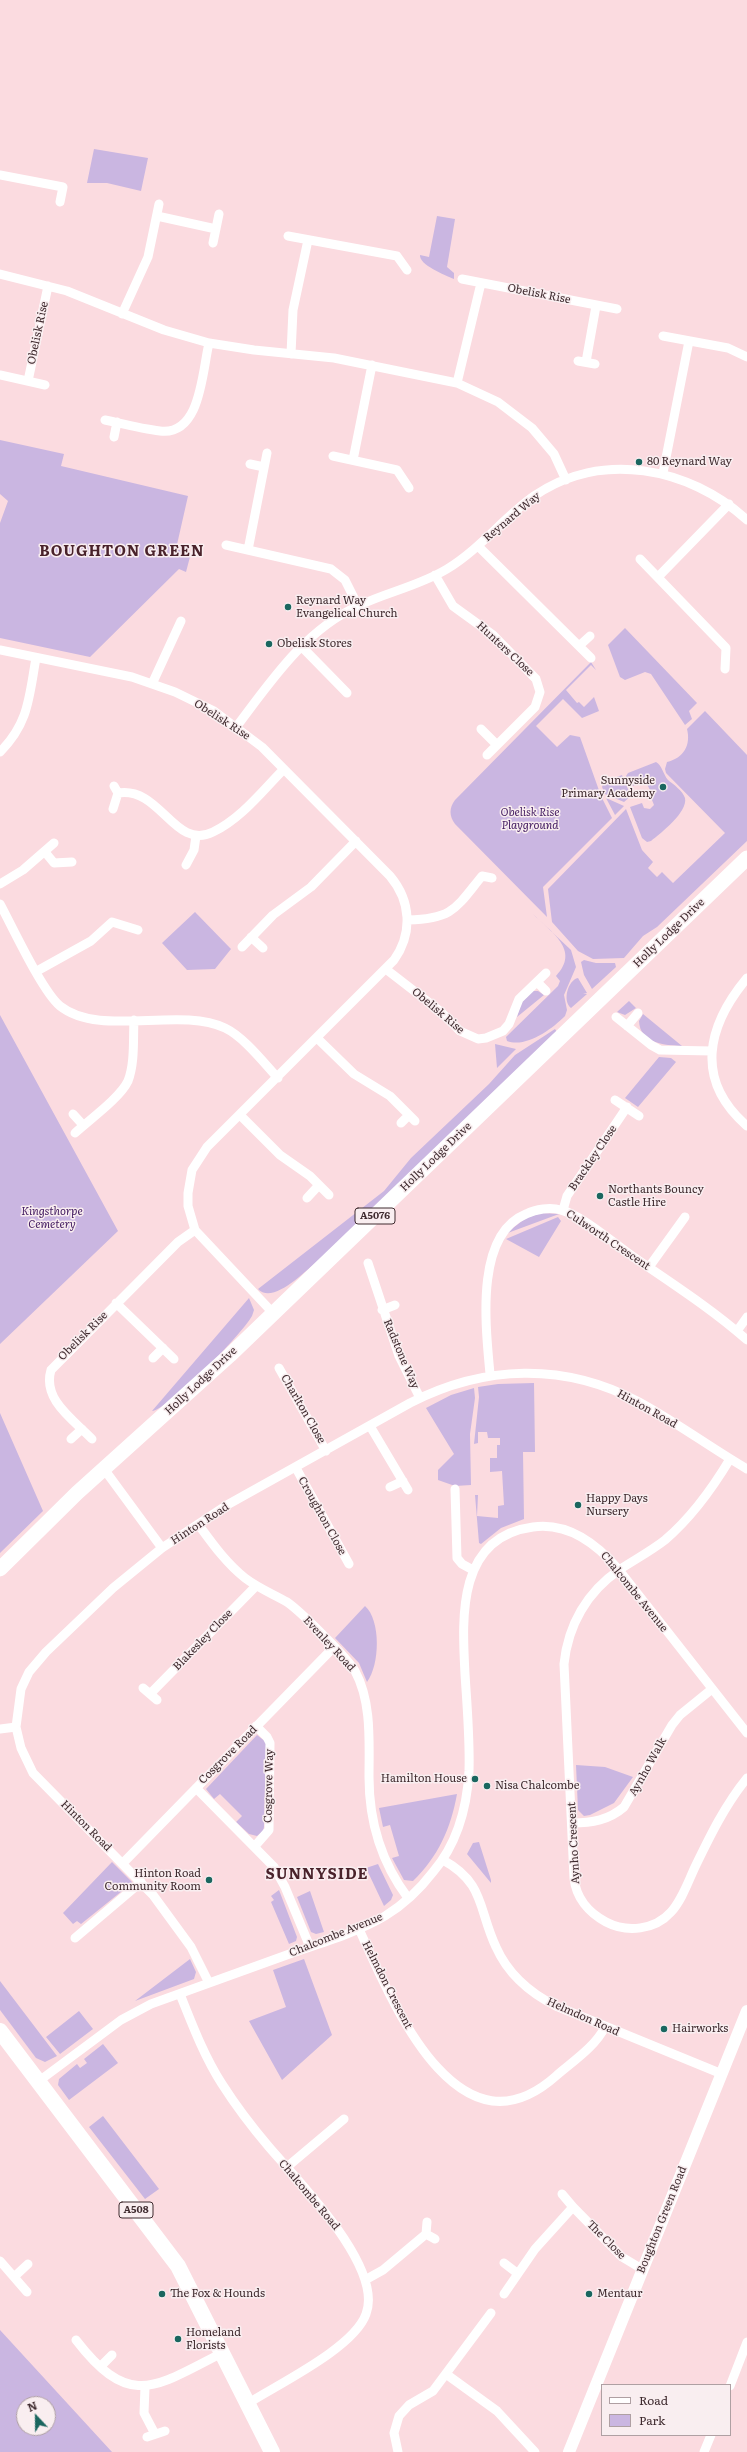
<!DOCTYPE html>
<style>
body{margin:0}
#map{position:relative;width:747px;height:2452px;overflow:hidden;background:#fbdbe0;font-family:Literata,serif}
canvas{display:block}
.legend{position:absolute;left:601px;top:2384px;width:130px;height:52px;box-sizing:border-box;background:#f9eef0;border:1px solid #afa0a3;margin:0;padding:5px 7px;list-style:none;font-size:12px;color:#3f2b2f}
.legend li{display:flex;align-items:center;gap:8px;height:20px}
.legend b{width:20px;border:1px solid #afa0a3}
.north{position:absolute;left:16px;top:2396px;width:40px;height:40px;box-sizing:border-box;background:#f9eef0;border:1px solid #afa0a3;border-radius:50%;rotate:338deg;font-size:11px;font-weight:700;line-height:16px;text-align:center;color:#3f2b2f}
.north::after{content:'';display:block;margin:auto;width:14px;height:18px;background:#1a665f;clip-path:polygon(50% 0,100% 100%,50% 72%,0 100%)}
</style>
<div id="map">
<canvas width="747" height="2452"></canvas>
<ul class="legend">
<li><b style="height:5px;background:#fff"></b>Road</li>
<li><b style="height:11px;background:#cab6e1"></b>Park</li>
</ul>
<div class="north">N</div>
</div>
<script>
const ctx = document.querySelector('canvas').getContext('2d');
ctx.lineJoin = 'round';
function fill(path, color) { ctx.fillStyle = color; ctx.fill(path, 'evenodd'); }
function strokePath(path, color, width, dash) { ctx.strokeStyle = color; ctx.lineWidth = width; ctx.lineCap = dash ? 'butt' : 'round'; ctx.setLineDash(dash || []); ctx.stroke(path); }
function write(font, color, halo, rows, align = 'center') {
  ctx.font = font + ' Literata,serif'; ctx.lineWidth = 3; ctx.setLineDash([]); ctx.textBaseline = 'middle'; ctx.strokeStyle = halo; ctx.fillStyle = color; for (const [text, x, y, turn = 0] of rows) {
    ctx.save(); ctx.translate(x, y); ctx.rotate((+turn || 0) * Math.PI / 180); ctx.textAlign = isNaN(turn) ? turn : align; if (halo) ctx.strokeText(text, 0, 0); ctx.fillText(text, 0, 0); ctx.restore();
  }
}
const green = new Path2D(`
 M94 149 148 158 141 191 107 183H87Z
 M437 216 455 219 447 267 454 273V279C445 275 419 265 420 255L429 257Z
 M0 440 64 454 61 466 188 496 176 549 191 553 186 572 179 569 90 657 0 638V523L8 501 0 494Z
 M625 628 697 703 689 711 692 719 685 725 651 674 645 672 625 680 620 677 608 645Z
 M591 662 596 670 591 665 566 690 577 703 579 702 584 707 594 697 599 711 582 718 563 699 536 726 557 747 570 735 580 737 601 796 612 818 543 887 547 917 455 824C449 816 449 808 455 800Z
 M705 711 747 755V841L657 927 643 936 624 958 593 959 578 951 552 922 548 889 626 809 642 850 653 862 648 868 657 877 662 872 673 883 725 833 666 773 665 769 667 762C684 758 691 745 687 729Z
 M656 762C662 765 663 774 668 780 673 784 683 791 685 798 688 812 661 833 651 841L647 842 642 838 630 807 642 803 644 808 650 809 654 805 652 800 646 798 645 795 650 790 647 784 640 783 633 786 626 776 628 773Z
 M622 775 631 796 624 802 605 794 602 787 604 782Z
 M606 798 624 806 615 815Z
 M195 912 231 949 215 969 187 970 162 943Z
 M533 914 571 950 576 967 564 995 567 1010 565 1016C551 1030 526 1048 507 1041L506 1037 558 986 560 981 556 976C581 950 551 932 533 914Z
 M584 960 596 963H615L616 967 592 989 584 975 581 962Z
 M578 978 587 993 583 994H587L571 1008C562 1001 568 980 578 978Z
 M532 991H538L544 995 517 1017 521 1003Z
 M629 1001 636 1008 625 1015 617 1012Z
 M643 1014 682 1046C665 1045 640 1044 639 1021Z
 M0 1015 118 1231 0 1344Z
 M555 1029 557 1032 318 1261C305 1271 273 1305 258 1289L384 1191 411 1158 489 1084 515 1055Z
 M495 1044 516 1049 497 1068Z
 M659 1057 671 1058 676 1062 638 1107 625 1098Z
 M541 1213 559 1214 505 1234 526 1218Z
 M558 1217 561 1221 539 1257 506 1239Z
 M249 1298 254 1310 252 1316C242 1334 169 1410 152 1411Z
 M534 1383 535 1452H523L524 1519 501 1528 481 1544 479 1543 475 1495H478L477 1516 498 1518V1506L504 1505 502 1471 490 1472V1458H497V1445H500V1438H488L487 1432H478V1443L474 1444 479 1397 478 1387 498 1384Z
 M474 1388 475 1398 470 1434 471 1485 455 1486 438 1480V1470L454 1454 426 1408 451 1395Z
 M0 1413 43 1511 0 1553Z
 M365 1606C381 1620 380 1665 367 1682L359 1663 335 1638Z
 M257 1735 266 1742 264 1827 263 1831 257 1836 249 1834 236 1822 242 1816 220 1794 214 1799 206 1789Z
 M576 1765 605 1767 633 1777 614 1803 590 1815 584 1816 578 1810Z
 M457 1794C451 1828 438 1857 413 1881L404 1880 392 1858 399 1856 390 1825 383 1827 379 1808Z
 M479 1842 491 1880V1883L467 1854 473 1843Z
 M112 1862 132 1882 128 1890 122 1891 81 1924 77 1921 73 1924 63 1913Z
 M378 1864 393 1895 391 1900 384 1906 366 1868Z
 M279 1890 297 1937 296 1941 289 1944 271 1902 274 1900 271 1896Z
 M310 1891 324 1932 316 1934 311 1932 297 1897Z
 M190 1959 196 1972 194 1979 135 2001Z
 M304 1959 332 2035 282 2080 249 2021 286 2007 273 1970Z
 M0 1981 57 2056 45 2062 36 2058 0 2010Z
 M79 2011 93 2029 60 2054 46 2037Z
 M103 2044 118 2063 69 2100 58 2085 59 2079 77 2064 80 2068 87 2063 84 2059Z
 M103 2116 159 2189 145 2199 89 2127Z
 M0 2330 112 2452H0ZM24 2404H48V2428H24Z`);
const minor = new Path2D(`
 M0 175 63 187 60 202
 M157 216 216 229
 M288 236 397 256 407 270
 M213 243 219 214
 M0 274 67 291 164 330 209 343 254 350 334 358 457 383 498 402 532 428 554 454 566 480
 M462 279 617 309
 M122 314 148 257 159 204
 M663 336 728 348 747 357
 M291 354 293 310 308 240
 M578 361 595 364
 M586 362 596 306
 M0 375 45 385
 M28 381 48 286
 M457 383 481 283
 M105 420C123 424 142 429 160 431 201 436 202 372 209 343
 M114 437 117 422
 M333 456 397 470 409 488
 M353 460 372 365
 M250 464 264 467
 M663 473 689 341
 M226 545 331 569 345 580 358 606
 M478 546 591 658
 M248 550 267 453
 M640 559 726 648 725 669
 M435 575 453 606 493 635 536 679 540 692 535 707 487 755
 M658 577 729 504
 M579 646 590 636
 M302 647 347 693
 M0 650 132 677 175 692 214 711 262 747 390 876C411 901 413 933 394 960L207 1147 192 1170 188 1193V1206L195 1230 273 1313
 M152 684 181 621
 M237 726C271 681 305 630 358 606 387 592 419 586 447 569 480 549 503 518 534 496 601 450 689 467 747 520
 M481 729 497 745
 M0 752C29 723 29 697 36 658
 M118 793C161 786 174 851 213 832 241 819 263 790 284 769
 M113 809 118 793 114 786
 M45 852 54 863 72 862
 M186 865 194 850 196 836
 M0 884 23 870 54 843
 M0 904C13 928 42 991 60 1006 100 1038 179 1006 225 1028 244 1037 264 1063 278 1078
 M408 920C453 919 456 908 482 876L492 878
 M251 937 263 948
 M242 947 273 915 311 887 356 841
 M387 970 440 1011 460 1031 478 1039 486 1038 503 1031 509 1024 519 999 546 973
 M37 971 91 941 112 922 138 930
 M747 978C707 1026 694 1080 747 1126
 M537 982 546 991
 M616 1017 651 1045 660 1050 712 1051
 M627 1026 638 1013
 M318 1039 354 1074 390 1096 415 1121
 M615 1100 639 1116
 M73 1114 83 1125
 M240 1115 280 1155 310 1176 329 1195
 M401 1123 409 1115
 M75 1133C89 1120 120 1098 128 1081 135 1063 133 1039 134 1020
 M307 1198 319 1185
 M563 1210 567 1196 627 1107
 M368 1263 399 1356 420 1398
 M649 1267 685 1217
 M116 1303 174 1359
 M382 1310 395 1305
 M737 1331 747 1317
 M153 1358 163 1348
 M279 1368 326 1451
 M490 1374C486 1329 474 1235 526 1214 536 1209 550 1207 561 1210 582 1215 616 1245 635 1258 673 1284 713 1310 747 1340
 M370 1426 408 1490
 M71 1439 82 1429
 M92 1439C74 1420 42 1400 51 1370L178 1242 195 1230
 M730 1459C712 1489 692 1517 665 1540 651 1551 634 1560 619 1570 587 1592 568 1625 564 1664L574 1878C576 1898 589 1913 606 1922 627 1933 655 1930 671 1912 682 1900 688 1882 695 1867 710 1836 725 1805 747 1778
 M296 1468 349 1564
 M104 1469 162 1548
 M390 1487 403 1481
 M455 1489 457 1558 462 1564 473 1570
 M198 1524C212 1543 226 1563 245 1578 258 1588 273 1594 287 1602 300 1611 347 1657 355 1671 372 1702 369 1743 369 1777 369 1823 381 1862 408 1898
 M143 1688 157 1700
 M150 1694 256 1586
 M0 1729 16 1727
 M196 1788 274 1867 285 1887 310 1947
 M572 1823C592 1823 609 1820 624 1807L672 1725 680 1715 712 1689
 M255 1846 269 1830 270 1743 267 1737 256 1726
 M443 1860C485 1883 478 1909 496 1947 508 1974 530 1993 556 2006L722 2074
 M123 1863 334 1647
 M359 1929C391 1999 457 2164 556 2076 572 2062 595 2047 605 2027
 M75 1938 141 1882
 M209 1983 191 1947 153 1895 33 1773 21 1748 16 1727 21 1689 29 1672 46 1652 113 1588 162 1548 227 1505 410 1403C484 1365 564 1362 639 1402 676 1422 711 1448 747 1469
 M180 1994C192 2024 204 2056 222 2084 236 2106 252 2127 269 2147 298 2181 384 2267 366 2314 354 2348 278 2384 247 2404
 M39 2081 121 2020 151 2004C199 1987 247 1969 295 1952 325 1942 358 1932 385 1916 403 1905 420 1889 433 1872 457 1844 467 1808 469 1771 470 1739 467 1706 465 1674 462 1617 457 1537 533 1527 569 1522 597 1544 619 1570L747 1733
 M287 2167 344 2119
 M562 2194 573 2207
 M426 2234 435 2239
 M0 2261 27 2292
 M504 2263 517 2273
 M14 2277 28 2264
 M365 2280 383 2270 426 2234 427 2222
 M504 2294 535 2249 573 2207 622 2257 642 2269
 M76 2340C130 2410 155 2387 222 2353
 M101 2366 112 2355
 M446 2374 497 2411 535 2452
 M730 2386 747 2342
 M145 2387 144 2413 155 2434
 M147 2437 165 2431
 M398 2452 394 2433 399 2416 409 2405 433 2391 491 2313
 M704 2452 711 2435`);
const tertiary = new Path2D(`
 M569 2452 747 2011`);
const primary = new Path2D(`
 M0 1569 77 1493 230 1355 747 858`);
const trunk = new Path2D(`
 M0 2031 178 2266 272 2452`);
const markers = [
 [639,462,4,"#1a665f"],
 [288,607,4,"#1a665f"],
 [269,644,4,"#1a665f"],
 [663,787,4,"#1a665f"],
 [600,1196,4,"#1a665f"],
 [578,1505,4,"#1a665f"],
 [475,1779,4,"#1a665f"],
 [487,1786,4,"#1a665f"],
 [209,1880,4,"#1a665f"],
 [664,2029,4,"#1a665f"],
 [162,2294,4,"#1a665f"],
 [589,2294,4,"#1a665f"],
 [178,2339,4,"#1a665f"]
];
const shields = [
 [375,1216,40],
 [136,2210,34]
];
const shieldNames = [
 ["A5076",375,1216],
 ["A508",136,2210]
];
const streetNames = [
 ["Obelisk Rise",539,294,11],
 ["Obelisk Rise",38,333,-78],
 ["Reynard Way",512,517,-40],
 ["Hunters Close",505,649,43],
 ["Obelisk Rise",222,720,33],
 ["Holly Lodge Drive",669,933,-44],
 ["Obelisk Rise",438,1011,40],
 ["Holly Lodge Drive",436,1157,-44],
 ["Brackley Close",593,1158,-56],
 ["Culworth Crescent",608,1240,34],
 ["Obelisk Rise",83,1336,-45],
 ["Radstone Way",401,1354,67],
 ["Holly Lodge Drive",201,1381,-43],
 ["Charlton Close",303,1409,60],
 ["Hinton Road",647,1409,29],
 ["Croughton Close",322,1516,61],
 ["Hinton Road",200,1524,-33],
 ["Chalcombe Avenue",634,1592,51],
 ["Blakesley Close",203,1640,-46],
 ["Evenley Road",329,1644,47],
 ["Cosgrove Road",228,1755,-45],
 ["Aynho Walk",648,1767,-61],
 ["Cosgrove Way",269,1786,-89],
 ["Hinton Road",86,1826,45],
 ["Aynho Crescent",574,1843,-93],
 ["Chalcombe Avenue",336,1935,-22],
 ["Helmdon Crescent",387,1985,63],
 ["Helmdon Road",583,2017,24],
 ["Chalcombe Road",309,2195,50],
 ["Boughton Green Road",662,2220,-68],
 ["The Close",606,2240,45]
];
const poiNames = [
 ["80 Reynard Way",647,462],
 ["Reynard Way",296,601],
 ["Evangelical Church",296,614],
 ["Obelisk Stores",277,644],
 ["Sunnyside",655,781,"right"],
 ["Primary Academy",655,794,"right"],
 ["Northants Bouncy",608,1190],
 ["Castle Hire",608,1203],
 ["Happy Days",586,1499],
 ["Nursery",586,1512],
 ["Hamilton House",467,1779,"right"],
 ["Nisa Chalcombe",495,1786],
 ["Hinton Road",201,1874,"right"],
 ["Community Room",201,1887,"right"],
 ["Hairworks",672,2029],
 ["The Fox & Hounds",170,2294],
 ["Mentaur",597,2294],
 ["Homeland",186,2333],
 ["Florists",186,2346]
];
const parkNames = [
 ["Obelisk Rise",530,813],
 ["Playground",530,826],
 ["Kingsthorpe",52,1212],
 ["Cemetery",52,1225]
];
const districtNames = [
 ["BOUGHTON GREEN",122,552],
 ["SUNNYSIDE",317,1875]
];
fill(green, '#cab6e1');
strokePath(minor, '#fff', 9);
strokePath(tertiary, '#fff', 12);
strokePath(primary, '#fff', 15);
strokePath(trunk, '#fff', 16);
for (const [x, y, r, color] of markers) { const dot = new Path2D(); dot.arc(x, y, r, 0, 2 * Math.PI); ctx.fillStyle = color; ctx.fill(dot); strokePath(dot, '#f9eef0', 1.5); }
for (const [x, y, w] of shields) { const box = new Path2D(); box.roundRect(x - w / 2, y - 8, w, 16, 3); ctx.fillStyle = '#f9eef0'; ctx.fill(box); strokePath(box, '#3f2b2f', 1); }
write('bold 10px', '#3f2b2f', null, shieldNames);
write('11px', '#3f2b2f', '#f9eef0', streetNames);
write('11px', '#3f2b2f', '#f9eef0', poiNames, 'left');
write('italic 11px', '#40185f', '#f9eef0', parkNames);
ctx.letterSpacing = '1px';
write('bold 15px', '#49222b', '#f9eef0', districtNames);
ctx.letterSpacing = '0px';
</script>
